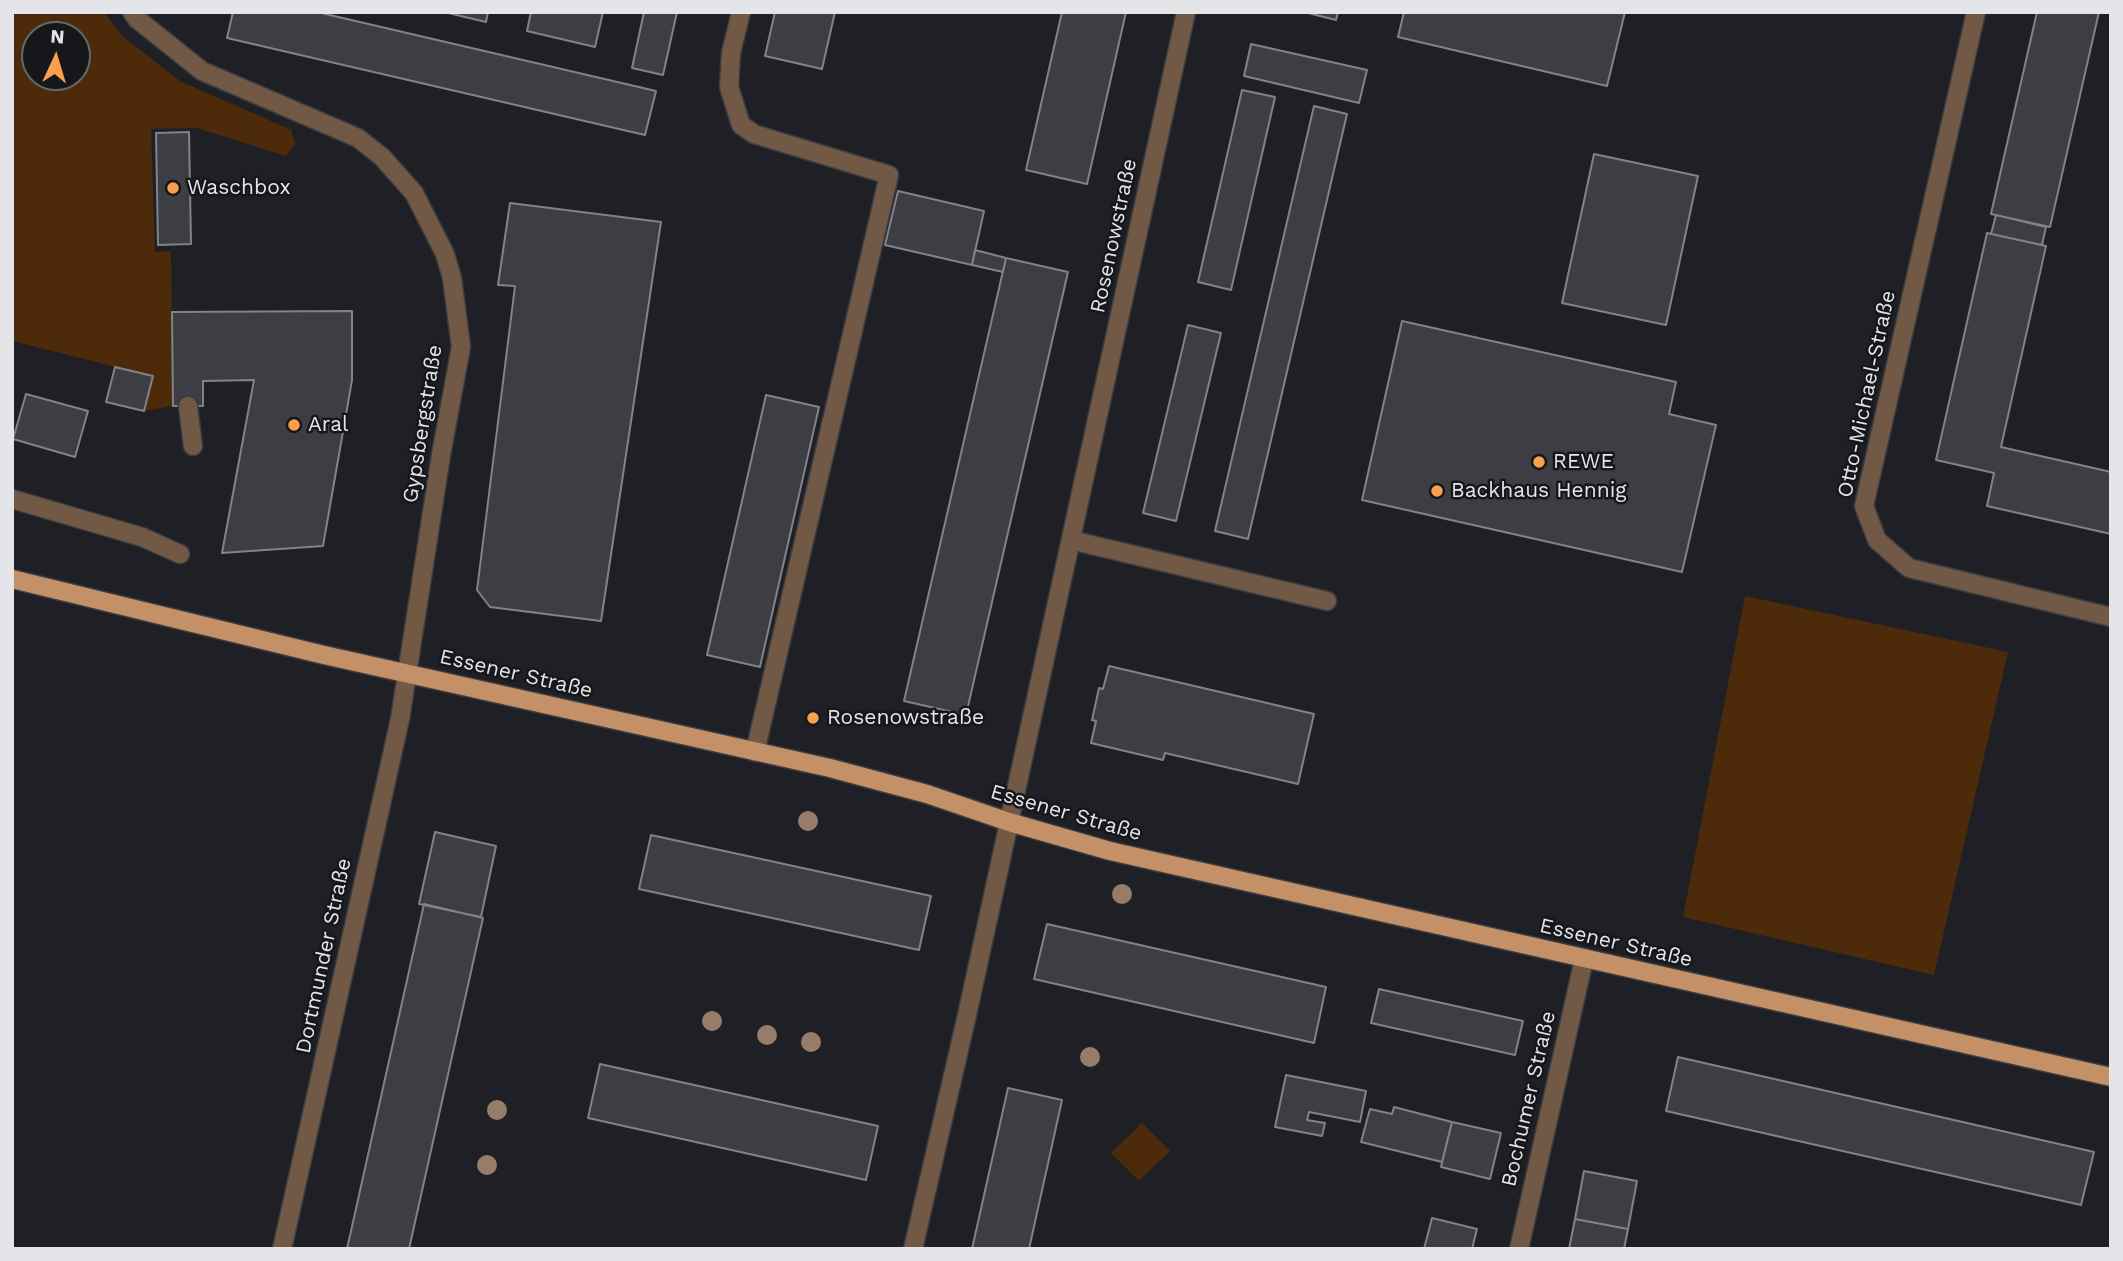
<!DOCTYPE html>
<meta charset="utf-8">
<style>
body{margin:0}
#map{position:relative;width:2123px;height:1261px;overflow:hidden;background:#1e2025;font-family:"Work Sans",sans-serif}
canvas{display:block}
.frame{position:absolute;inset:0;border:14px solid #e3e5e8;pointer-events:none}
.north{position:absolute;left:21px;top:21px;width:70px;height:70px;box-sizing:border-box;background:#15171b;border:2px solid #67696d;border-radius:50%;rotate:4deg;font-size:19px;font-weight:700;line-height:28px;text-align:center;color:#e3e5e8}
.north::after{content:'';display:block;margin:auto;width:24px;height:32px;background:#fa9f4e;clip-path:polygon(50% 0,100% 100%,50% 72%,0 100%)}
</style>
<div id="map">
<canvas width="2123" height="1261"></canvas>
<div class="frame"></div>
<div class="north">N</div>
</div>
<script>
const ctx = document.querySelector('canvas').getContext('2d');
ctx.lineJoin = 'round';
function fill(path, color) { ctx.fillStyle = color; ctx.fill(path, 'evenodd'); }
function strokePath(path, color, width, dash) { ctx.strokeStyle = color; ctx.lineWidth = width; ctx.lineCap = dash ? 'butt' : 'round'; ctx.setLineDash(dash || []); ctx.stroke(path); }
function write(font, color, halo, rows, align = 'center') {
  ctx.font = font + ' "Work Sans",sans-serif'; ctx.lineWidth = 5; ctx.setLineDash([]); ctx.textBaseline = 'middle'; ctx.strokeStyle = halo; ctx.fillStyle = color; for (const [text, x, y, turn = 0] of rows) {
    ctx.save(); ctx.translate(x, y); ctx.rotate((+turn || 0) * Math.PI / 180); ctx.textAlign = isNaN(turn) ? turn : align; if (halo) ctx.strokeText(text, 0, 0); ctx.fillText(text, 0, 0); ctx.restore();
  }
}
const green = new Path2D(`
 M12 12H104L122 36 180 81 291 130 295 144 286 156 197 128 151 129 155 252 171 251 173 406 144 411 152 376 12 341ZM35 35H77V77H35Z
 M1745 596 2008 652 1934 975 1683 917Z
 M1142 1123 1170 1151 1139 1181 1111 1153Z`);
const building = new Path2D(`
 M233 12H317L656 91 645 135 227 38Z
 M444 12H488L486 22Z
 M531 12H603L595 47 527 31Z
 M644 12H677L663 75 632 68Z
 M775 12H835L822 69 765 56Z
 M1062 12H1126L1087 184 1026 170Z
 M1304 12H1338L1336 20Z
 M1404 12H1625L1607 86 1398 37Z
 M2037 12H2099L2050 227 1991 214Z
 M1251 44 1367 70 1359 103 1244 76Z
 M1242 90 1275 97 1231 290 1198 282Z
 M1314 106 1347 114 1248 539 1215 531Z
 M189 132 191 244 158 245 156 133Z
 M1594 154 1698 176 1666 325 1562 303Z
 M898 191 984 211 972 265 885 245Z
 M510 203 661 222 601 621 490 607 477 590 515 286 498 285Z
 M1996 215 2046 227 2042 245 1991 234Z
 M1987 233 2046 246 2001 447 2111 472V534L1987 506 1994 473 1936 460Z
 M975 250 1006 258 1003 272 972 265Z
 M1006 258 1068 272 966 715 904 701Z
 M352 311V380L323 546 222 553 254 380 203 381V406H173L172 312Z
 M1402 321 1676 382 1669 414 1716 425 1682 572 1362 500Z
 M1188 325 1221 333 1176 521 1143 513Z
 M115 367 153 376 144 411 106 402Z
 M26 394 88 411 75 457 13 439Z
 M766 395 819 407 760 667 707 655Z
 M1109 666 1314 714 1298 784 1165 753 1163 760 1091 743 1096 721 1092 720 1099 688 1103 689Z
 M435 832 496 846 481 917 419 904Z
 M651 835 931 896 919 950 639 889Z
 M424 904 483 918 409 1249H347Z
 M1047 924 1326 987 1314 1043 1034 979Z
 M1379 989 1523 1021 1515 1055 1371 1023Z
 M1678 1057 2094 1152 2081 1205 1666 1111Z
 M600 1064 878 1126 866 1180 588 1118Z
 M1286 1075 1366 1091 1360 1122 1309 1112 1307 1120 1325 1123 1322 1136 1275 1127Z
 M1008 1088 1062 1100 1053 1141 1029 1249H972Z
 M1394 1107 1452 1122 1442 1162 1361 1142 1370 1109 1392 1114Z
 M1452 1122 1501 1133 1490 1179 1441 1167Z
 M1584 1171 1637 1181 1628 1229 1575 1219Z
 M1432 1218 1477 1229 1472 1249H1424Z
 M1575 1219 1628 1229 1624 1249H1569Z`);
const minor = new Path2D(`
 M132 12 137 19 202 71 358 138 382 157 414 193 445 254 452 278 461 347 441 455 400 719 282 1249
 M741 12 731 53 729 87 741 125 754 134 889 175 755 752
 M1976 12 1864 506 1877 540 1909 568 2111 617
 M188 406 193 446
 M12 499 142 537 180 554
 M1071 540 1327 601
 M913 1249 967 1015 1186 12
 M1519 1249 1584 959`);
const major = new Path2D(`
 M12 579 324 655 830 768 927 794 1009 822 1110 851 2111 1077`);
const trees = [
 [808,821],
 [1122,894],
 [712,1021],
 [767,1035],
 [811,1042],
 [1090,1057],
 [497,1110],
 [487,1165]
];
const markers = [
 [173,188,7,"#fa9f4e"],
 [294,425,7,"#fa9f4e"],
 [1539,462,7,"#fa9f4e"],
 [1437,491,7,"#fa9f4e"],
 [813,718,7,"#fa9f4e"]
];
const poiNames = [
 ["Waschbox",187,188],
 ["Aral",308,425],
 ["REWE",1553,462],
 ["Backhaus Hennig",1451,491],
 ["Rosenowstraße",827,718]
];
const streetNames = [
 ["Rosenowstraße",1114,236,-78],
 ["Otto-Michael-Straße",1867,394,-78],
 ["Gypsbergstraße",423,424,-81],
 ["Essener Straße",516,674,13],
 ["Essener Straße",1066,813,16],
 ["Essener Straße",1616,943,13],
 ["Dortmunder Straße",324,956,-78],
 ["Bochumer Straße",1529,1099,-77]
];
fill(green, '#4d2b0a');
fill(building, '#3c3e43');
strokePath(building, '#808389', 2);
strokePath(minor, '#3a3c40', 21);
strokePath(major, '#3a3c40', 21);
strokePath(minor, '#725945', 18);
strokePath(major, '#c49067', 18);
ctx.fillStyle = '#977c69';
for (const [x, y] of trees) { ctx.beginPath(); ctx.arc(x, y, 10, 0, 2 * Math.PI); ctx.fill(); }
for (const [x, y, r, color] of markers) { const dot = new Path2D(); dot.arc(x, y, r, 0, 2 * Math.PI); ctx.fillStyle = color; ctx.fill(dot); strokePath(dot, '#15171b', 2.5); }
write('21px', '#e3e5e8', '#15171b', poiNames, 'left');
write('21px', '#e3e5e8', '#15171b', streetNames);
</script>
